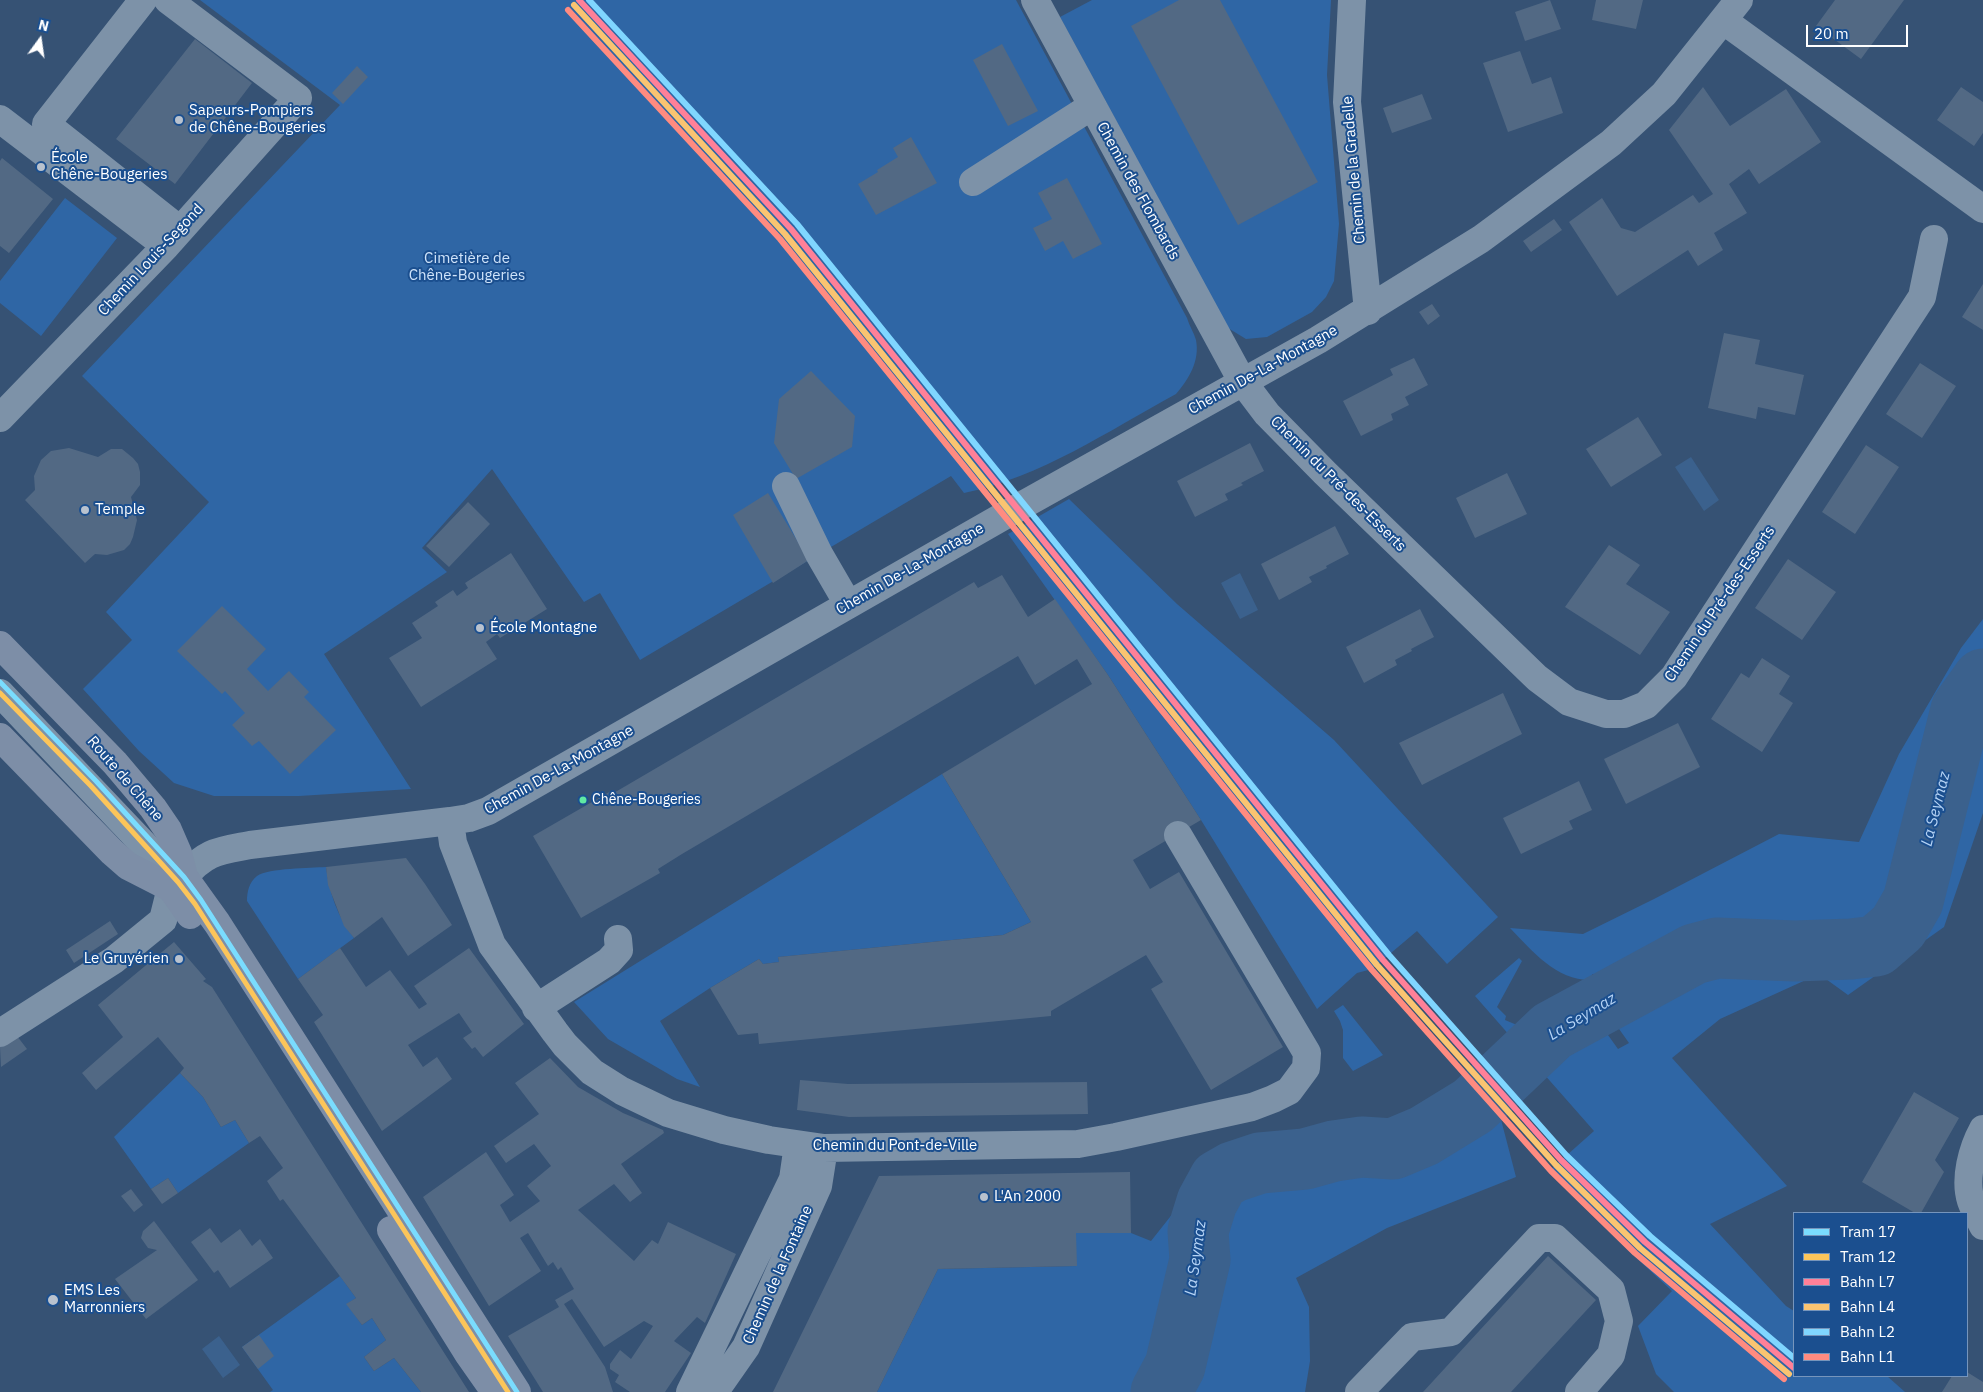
<!DOCTYPE html>
<meta charset="utf-8">
<style>
body{margin:0}
#map{position:relative;width:1983px;height:1392px;overflow:hidden;background:#365274;font-family:"IBM Plex Sans",sans-serif}
canvas{display:block}
.legend{position:absolute;left:1793px;top:1212px;width:175px;height:165px;box-sizing:border-box;background:#1b4f8f;border:1px solid #7695bc;margin:0;padding:6px 9px;list-style:none;font-size:15px;color:#fff}
.legend li{display:flex;align-items:center;gap:10px;height:25px}
.legend b{width:25px;border:1px solid #7695bc}
.north{position:absolute;left:15px;top:15px;width:50px;height:50px;-webkit-text-stroke:4px #1b4f8f;paint-order:stroke;rotate:14deg;font-size:14px;font-weight:700;line-height:20px;text-align:center;color:#fff}
.north::after{content:'';display:block;margin:auto;width:18px;height:22px;background:#fff;clip-path:polygon(50% 0,100% 100%,50% 72%,0 100%)}
.scale{position:absolute;left:1806px;top:25px;width:102px;height:22px;box-sizing:border-box;border:2px solid #fff;border-top:0;padding-left:6px;font-size:15px;line-height:18px;white-space:nowrap;color:#fff;-webkit-text-stroke:4px #1b4f8f;paint-order:stroke}
</style>
<div id="map">
<canvas width="1983" height="1392"></canvas>
<ul class="legend">
<li><b style="height:6px;background:#7adcfe"></b>Tram 17</li>
<li><b style="height:6px;background:#fcc55a"></b>Tram 12</li>
<li><b style="height:6px;background:#ff8098"></b>Bahn L7</li>
<li><b style="height:6px;background:#fac471"></b>Bahn L4</li>
<li><b style="height:6px;background:#80d6ff"></b>Bahn L2</li>
<li><b style="height:6px;background:#ff8b80"></b>Bahn L1</li>
</ul>
<div class="north">N</div>
<div class="scale">20 m</div>
</div>
<script>
const ctx = document.querySelector('canvas').getContext('2d');
ctx.lineJoin = 'round';
function fill(path, color) { ctx.fillStyle = color; ctx.fill(path, 'evenodd'); }
function strokePath(path, color, width, dash) { ctx.strokeStyle = color; ctx.lineWidth = width; ctx.lineCap = dash ? 'butt' : 'round'; ctx.setLineDash(dash || []); ctx.stroke(path); }
function write(font, color, halo, rows, align = 'center') {
  ctx.font = font + ' "IBM Plex Sans",sans-serif'; ctx.lineWidth = 4; ctx.setLineDash([]); ctx.textBaseline = 'middle'; ctx.strokeStyle = halo; ctx.fillStyle = color; for (const [text, x, y, turn = 0] of rows) {
    ctx.save(); ctx.translate(x, y); ctx.rotate((+turn || 0) * Math.PI / 180); ctx.textAlign = isNaN(turn) ? turn : align; if (halo) ctx.strokeText(text, 0, 0); ctx.fillText(text, 0, 0); ctx.restore();
  }
}
const green = new Path2D(`
 M200 0H1016L1187 318C1189 325 1194 333 1196 340 1200 361 1189 379 1176 394 1108 431 1041 477 964 493L951 476 640 660 600 593 584 602 492 469 422 548 447 572 324 654 411 789 299 796H214L174 783 139 751 83 689 132 640 106 612 209 502 82 376 340 105Z
 M1092 0H1331L1327 75 1339 224 1334 281 1326 297 1312 312 1267 337 1246 339 1228 328 1060 17Z
 M65 198 117 238 41 336 0 303V281Z
 M1069 499 1177 604 1334 740 1498 917 1447 964 1417 931 1372 969 1357 973 1317 1009 1201 820 1108 675 1008 534Z
 M1983 619V813L1944 927 1848 995 1819 974 1720 1019 1672 1058 1787 1186 1710 1224 1786 1306 1794 1311V1376H1887L1905 1392H1674L1656 1374 1638 1326 1672 1291 1630 1252 1549 1171 1594 1131 1543 1073 1575 1052 1603 1028 1618 1049 1629 1043 1595 995 1610 987 1611 978 1592 974V980C1557 981 1533 952 1510 928L1583 934 1654 899 1779 834 1859 842 1899 754 1961 648Z
 M942 774 1031 922 1003 935 778 957 779 962 763 964 759 959 710 988 660 1021 700 1087 677 1079 608 1039 574 1002Z
 M326 867C329 892 338 918 354 938L298 979 247 901C247 892 249 882 257 876 269 868 310 868 326 867Z
 M1519 958 1522 961 1497 1007 1506 1016 1505 1020 1524 1028 1511 1037 1475 996Z
 M1343 1005 1383 1055 1353 1071 1343 1058V1030L1340 1021 1334 1011Z
 M180 1073 203 1097 221 1127 235 1120 249 1143 178 1193 168 1178 151 1189 114 1137Z
 M1498 1108 1516 1177 1387 1228 1296 1278 1309 1307 1310 1361 1305 1392H877L938 1269 1076 1266V1233H1131L1151 1241 1193 1188 1207 1176 1228 1166 1317 1139 1367 1142 1395 1137Z
 M340 1276 356 1298 347 1304 362 1325 372 1318 386 1340 364 1357 374 1371 394 1358 421 1392H270L273 1390 242 1347Z`);
const water = new Path2D(`
 M1691 457 1719 500 1704 511 1675 467Z
 M1240 573 1258 610 1240 619 1221 583Z
 M219 1336 240 1365 223 1378 202 1349Z`);
const river = new Path2D(`
 M1161 1392 1175 1366 1200 1260 1198 1231 1207 1202 1219 1180 1233 1172 1260 1163 1305 1159 1334 1151 1362 1147 1393 1149 1424 1136 1473 1106 1552 1031 1694 954 1717 948 1795 951 1851 949 1876 946 1898 927 1913 901 1961 710 1983 679`);
const building = new Path2D(`
 M1179 0H1220L1318 182 1238 225 1131 26Z
 M1550 0 1561 29 1525 41 1515 12Z
 M1596 0H1643L1636 29 1592 20Z
 M1835 0H1904L1861 59 1816 26Z
 M195 39 252 83 175 184 116 139Z
 M1002 44 1038 111 1008 126 973 60Z
 M1520 51 1532 84 1551 77 1563 113 1508 132 1483 63Z
 M357 66 368 77 343 104 332 93Z
 M1703 87 1730 126 1786 89 1821 142 1759 184 1749 169 1729 184 1747 213 1714 233 1723 250 1698 266 1688 250 1617 296 1569 222 1602 198 1621 228 1635 232 1693 195 1699 203 1713 194 1669 130Z
 M1961 87 1983 102V133L1974 146 1937 120Z
 M1422 94 1432 119 1392 133 1383 108Z
 M911 137 937 183 876 215 858 184 878 172 877 170 898 157 893 148Z
 M2 158 53 199 9 253 0 246V161Z
 M1067 178 1102 244 1073 259 1063 241 1045 251 1033 228 1052 219 1038 193Z
 M1554 219 1562 230 1531 252 1523 241Z
 M1983 284V330L1962 317Z
 M1432 304 1440 316 1428 325 1419 312Z
 M1724 333 1760 340 1755 364 1804 375 1795 415 1758 407 1756 419 1708 408Z
 M1414 358 1428 385 1405 397 1409 405 1391 414 1393 420 1361 436 1343 401 1393 375 1390 369Z
 M1920 363 1956 386 1922 438 1886 414Z
 M811 371 855 416 852 447 796 479 774 443 779 399Z
 M1638 417 1662 455 1611 487 1586 449Z
 M1250 443 1264 471 1241 483 1243 485 1225 494 1228 500 1195 517 1177 481Z
 M1866 445 1899 467 1855 534 1822 512Z
 M69 448 98 457 111 449H122L133 458 138 464 140 472V485L131 497 137 520 133 537 130 544 124 550 107 555 95 554 85 563 25 500 35 490 34 476 41 460 51 451Z
 M1507 473 1527 514 1475 538 1456 498Z
 M768 493 809 560 773 583 733 515Z
 M468 502 490 524 449 567 426 546Z
 M1335 526 1349 554 1326 566 1327 568 1309 577 1312 582 1279 600 1261 564Z
 M1609 545 1640 565 1626 584 1670 612 1640 655 1565 607Z
 M511 553 547 609 500 638 497 634 486 642 497 659 421 707 389 658 422 638 412 623 438 606 435 602 453 590 457 596 468 588 465 583Z
 M1788 559 1836 592 1802 640 1755 608Z
 M1002 575 1028 617 1055 599 1108 675 1201 820 1133 860 1150 889 1179 872 1283 1047 1211 1090 1151 989 1163 982 1146 955 1051 1011V1016L759 1044 758 1033 738 1035 710 988 759 959 763 964 779 962 778 957 1003 935 1031 922 942 774 1092 684 1077 659 1035 685 1018 656 682 854 658 869 660 873 581 918 533 836 611 791 612 794 974 582 978 588Z
 M222 606 266 649 247 669 268 691 289 671 309 692 304 697 336 730 290 774 259 741 252 746 232 725 245 713 225 691 222 694 177 651Z
 M1420 609 1434 637 1411 649 1412 651 1395 660 1397 665 1364 683 1346 647Z
 M1762 658 1790 676 1779 694 1793 703 1762 752 1711 719 1741 673 1749 678Z
 M1503 693 1522 734 1422 785 1399 743Z
 M1678 723 1700 767 1626 804 1604 759Z
 M1579 781 1592 810 1569 821 1573 829 1521 854 1503 818Z
 M406 858 425 884 452 925 408 956 382 917 354 938 344 926 328 885 326 867Z
 M110 921 118 934 74 963 66 950Z
 M174 942 206 979 203 981 212 987 469 1392H421L394 1358 374 1371 364 1357 386 1340 372 1318 362 1325 346 1304 356 1298 283 1199 280 1201 267 1181 283 1168 278 1161 260 1136 249 1143 235 1120 221 1127 203 1097 180 1073 184 1068 158 1037 96 1090 82 1073 123 1037 98 1005Z
 M340 948 366 987 390 970 419 1009 427 1004 414 986 469 948 524 1024 483 1057 475 1047 472 1049 463 1038 472 1032 459 1013 408 1045 423 1067 437 1057 452 1079 382 1131 314 1022 323 1015 298 979Z
 M17 1036 27 1049 1 1067 0 1047Z
 M550 1058 578 1087 623 1113 663 1130 664 1133 621 1164 642 1193 630 1202 614 1184 578 1210 634 1261 652 1240 658 1244 668 1222 736 1254 705 1323 697 1317 674 1341 691 1353 665 1392H630L615 1382 619 1375 610 1369V1364L620 1350 631 1359 653 1326 644 1321 604 1347 572 1299 564 1304 605 1367 613 1392H543L508 1336 559 1307 555 1300 574 1289 561 1267 558 1270 553 1262 548 1266 528 1233 520 1238 541 1271 489 1306 423 1197 486 1152 514 1195 500 1205 510 1222 540 1201 527 1186 551 1166 534 1144 506 1163 494 1146 539 1114 515 1083Z
 M800 1080 848 1084 1087 1082 1088 1114 849 1117 797 1110Z
 M1914 1092 1959 1118 1935 1160 1944 1172 1921 1213H1915L1862 1182Z
 M1130 1172 1131 1233H1076L1077 1266 938 1269 877 1392H773L879 1176Z
 M168 1178 178 1193 162 1204 151 1189Z
 M131 1189 143 1205 134 1212 121 1196Z
 M154 1221 198 1280 146 1319 115 1279 157 1250 148 1248 141 1238 143 1231Z
 M210 1228 221 1243 240 1229 252 1246 260 1239 273 1258 230 1288 218 1270 214 1273 191 1242Z
 M1548 1256 1596 1300 1511 1392H1423Z
 M259 1335 274 1356 258 1369 242 1347Z
 M1967 1372 1983 1382V1392H1942L1952 1376H1967Z`);
const minor = new Path2D(`
 M143 0 46 124 180 230
 M1035 0 1242 381 1267 414 1325 473 1537 678 1569 702 1606 714H1624L1646 705 1674 677 1922 297 1934 239
 M1352 0 1347 102 1368 311
 M1724 21 1983 209
 M0 119 166 246
 M973 182 1092 106
 M0 418 166 246 298 98 168 0
 M786 486 819 554 848 604
 M0 693 150 851 163 866 171 888 163 920 114 960 0 1033
 M450 821 453 843 492 945 555 1032 565 1045 592 1072 622 1091 668 1113 724 1130 769 1140 824 1148 1078 1144 1116 1137 1252 1107 1273 1099 1289 1091 1306 1068 1307 1053 1178 835
 M163 866 184 877C206 851 219 851 250 845L450 821 469 818 488 811 1021 506 1318 340 1481 239 1611 143 1664 94 1739 0
 M536 1008 609 961 619 950 618 939
 M1983 1129C1972 1149 1964 1179 1971 1201 1974 1210 1979 1218 1983 1226
 M690 1392 793 1179 798 1145
 M711 1392 718 1387 746 1347 818 1186 824 1148
 M1359 1392 1412 1337 1451 1332 1539 1238H1555L1611 1290 1619 1321 1611 1355 1579 1392`);
const major = new Path2D(`
 M0 645 115 763 153 808 168 830 178 853 184 877 217 923 517 1392
 M0 737 112 852 128 866 171 888 190 915
 M391 1230 469 1355 495 1392`);
const rail1 = new Path2D(`
 M579 0 791 229 1383 960 1561 1160 1645 1242 1794 1368`);
const rail2 = new Path2D(`
 M574 5 785 234 1377 965 1556 1165 1640 1248 1789 1374`);
const rail3 = new Path2D(`
 M589 0 797 224 1389 955 1566 1155 1650 1236 1794 1358`);
const rail4 = new Path2D(`
 M568 10 780 239 1372 970 1551 1171 1635 1253 1784 1379`);
const tram1 = new Path2D(`
 M0 682 96 781 184 877 201 900 517 1392`);
const tram2 = new Path2D(`
 M0 693 91 786 178 882 195 904 508 1392`);
const markers = [
 [179,120,5,"#b9c2ce"],
 [41,167,5,"#b9c2ce"],
 [85,510,5,"#b9c2ce"],
 [480,628,5,"#b9c2ce"],
 [583,800,4.5,"#60e9a3"],
 [179,959,5,"#b9c2ce"],
 [984,1197,5,"#b9c2ce"],
 [53,1300,6,"#b9c2ce"]
];
const busNames = [
 ["Chêne-Bougeries",592,800]
];
const poiNames = [
 ["Sapeurs-Pompiers",189,111],
 ["de Chêne-Bougeries",189,128],
 ["École",51,158],
 ["Chêne-Bougeries",51,175],
 ["Temple",95,510],
 ["École Montagne",490,628],
 ["Le Gruyérien",169,959,"right"],
 ["L'An 2000",994,1197],
 ["EMS Les",64,1291],
 ["Marronniers",64,1308]
];
const streetNames = [
 ["Chemin de la Gradelle",1354,170,-95],
 ["Chemin des Flombards",1138,191,61],
 ["Chemin Louis-Segond",151,260,-47],
 ["Chemin De-La-Montagne",1263,370,-29],
 ["Chemin du Pré-des-Esserts",1338,484,45],
 ["Chemin De-La-Montagne",910,569,-30],
 ["Chemin du Pré-des-Esserts",1720,604,-56],
 ["Chemin De-La-Montagne",559,770,-29],
 ["Route de Chêne",125,779,49],
 ["Chemin du Pont-de-Ville",895,1146],
 ["Chemin de la Fontaine",778,1275,-66]
];
const parkNames = [
 ["Cimetière de",467,259],
 ["Chêne-Bougeries",467,276]
];
const waterNames = [
 ["La Seymaz",1936,809,-76],
 ["La Seymaz",1582,1017,-31],
 ["La Seymaz",1196,1258,-82]
];
fill(green, '#2f66a5');
fill(water, '#3b618d');
strokePath(river, '#3b618d', 61);
fill(building, '#526984');
strokePath(minor, '#7d92a8', 28);
strokePath(major, '#7d8ea7', 28);
strokePath(rail1, '#ff8098', 6);
strokePath(rail2, '#fac471', 6);
strokePath(rail3, '#80d6ff', 6);
strokePath(rail4, '#ff8b80', 6);
strokePath(tram1, '#7adcfe', 5);
strokePath(tram2, '#fcc55a', 5);
for (const [x, y, r, color] of markers) { const dot = new Path2D(); dot.arc(x, y, r, 0, 2 * Math.PI); ctx.fillStyle = color; ctx.fill(dot); strokePath(dot, '#1b4f8f', 2); }
write('14px', '#fff', '#1b4f8f', busNames, 'left');
write('15px', '#fff', '#1b4f8f', poiNames, 'left');
write('15px', '#fff', '#1b4f8f', streetNames);
write('15px', '#cfe3fa', '#1b4f8f', parkNames);
write('italic 16px', '#b5d3f5', '#1b4f8f', waterNames);
</script>
